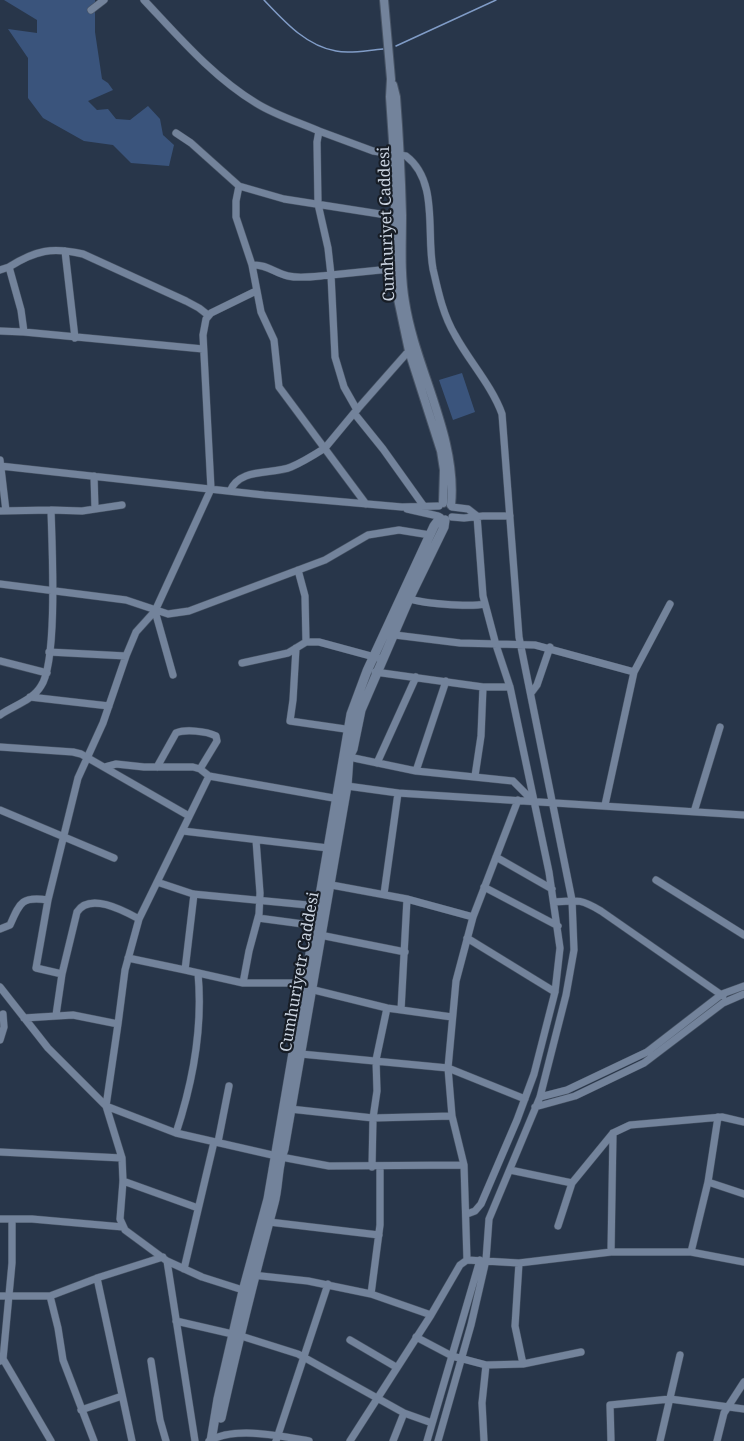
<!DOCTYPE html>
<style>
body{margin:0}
canvas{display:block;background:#28364a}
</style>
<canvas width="744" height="1441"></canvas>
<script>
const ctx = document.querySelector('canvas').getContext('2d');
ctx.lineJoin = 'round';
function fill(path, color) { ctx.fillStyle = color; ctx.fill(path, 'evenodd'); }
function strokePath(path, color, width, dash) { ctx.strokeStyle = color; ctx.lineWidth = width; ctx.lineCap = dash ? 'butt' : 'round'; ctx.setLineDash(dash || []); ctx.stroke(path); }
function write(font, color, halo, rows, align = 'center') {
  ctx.font = font + ' "Noto Serif",serif'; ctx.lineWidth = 4.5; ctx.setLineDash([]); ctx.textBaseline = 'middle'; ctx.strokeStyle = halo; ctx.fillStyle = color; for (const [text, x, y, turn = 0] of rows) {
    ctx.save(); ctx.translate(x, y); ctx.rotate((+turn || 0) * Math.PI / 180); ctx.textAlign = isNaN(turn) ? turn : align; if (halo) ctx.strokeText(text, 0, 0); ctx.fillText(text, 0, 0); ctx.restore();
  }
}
const green = new Path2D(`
 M4 0H95V32L102 79 108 83 113 90 88 101 97 110 108 109 116 119 130 120 148 106 160 119 163 135 174 145 169 166 131 163 113 145 84 141 43 118 28 98V58L8 29 37 33V20Z
 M462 373 475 412 453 420 439 380Z`);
const stream = new Path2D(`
 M264 0C284 21 306 46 336 51 351 54 368 50 383 49
 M396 46 496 0`);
const minor = new Path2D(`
 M144 0C178 36 213 77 256 103 275 115 298 122 319 131
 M91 10 104 0
 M176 133 191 143 239 186 284 199 399 217
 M239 186 236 201V217L252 265 261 312 274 340 279 387 366 504
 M65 251 75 338
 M252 265C266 264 275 273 288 276 301 279 317 276 331 275L335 357 344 387 357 410
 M400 268 331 275 328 248 318 204 317 142 319 131 373 151 406 156C439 181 426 233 433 269 438 291 443 315 455 335 469 361 492 386 502 414L519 637 572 900 574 950 566 995 540 1097 489 1219 486 1260 471 1325 438 1441
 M0 270 9 267
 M0 331 24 332
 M203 349 24 332 21 310 9 267C36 250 52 247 83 254L186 301 199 308 208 315
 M354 413 406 354 414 349
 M0 460 6 511
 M0 466 264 495 402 507 439 506
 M94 476 95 509
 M230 491C240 467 272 475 291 467 303 462 314 455 325 448L354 413 383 449 423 505
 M452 507 468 509 477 516 483 596 496 645 510 687 549 872 560 948 555 992 534 1074 517 1120 481 1204 475 1211 467 1214
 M407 509 438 516
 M51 510 82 511 122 505
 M0 511 51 510C52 545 58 661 41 686 33 700 13 706 0 715
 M452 517 464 518 483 516H510
 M298 570 305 596 306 642
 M0 584 126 600 168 614 189 611 325 560 368 535 399 530 430 535
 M405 597C419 604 470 607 485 604
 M155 611 173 675
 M395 635 460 643 535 645 634 672 605 805
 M296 648 293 700 290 721 352 730
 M49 652 126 656 103 723 78 778 48 900 36 968 62 974
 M126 656 136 632 155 611 211 489 203 335 206 319 211 313 256 291
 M0 661 47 673
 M242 663 288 653 306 642H319L378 658
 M375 672 483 687H510
 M634 672 670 604
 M531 693 537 685 550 647
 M30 697 109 706
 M0 747 73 752 81 754 189 816
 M349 757 416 771 513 781 533 801
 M377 763 416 677
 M105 767 116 764 144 767H193L200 769 209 776
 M157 767 176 733C185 729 206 731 216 736L217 741 200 769
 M416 771 446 681
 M475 776 481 736 483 687
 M347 786 398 793 744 815
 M0 810 114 858
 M694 812 720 727
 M183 831 328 848
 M496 857 552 889
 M656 880 744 935
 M157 882 193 894 318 906
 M326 884 407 899 473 917
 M484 887 558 926
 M384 894 398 793
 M554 902C578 900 581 899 601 911L723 996
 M258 918 318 926
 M139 919 209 776 339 799
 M0 929 10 925C20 902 22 896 48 900
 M320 935 405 952
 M467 938 555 992
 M128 958 185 970 194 894
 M185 970 243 983H304L310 989 387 1008 452 1017
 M243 983 249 951 259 914 260 893 256 840
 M0 987 48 1048 106 1106 176 1133 281 1157 329 1166 464 1165
 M401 1010 407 899
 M56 1015 62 974 77 912C90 892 124 911 139 919L125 970 118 1024
 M24 1018 73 1015 118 1024 106 1106 122 1158 123 1181 120 1219 125 1230 167 1261 202 1277 246 1291
 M0 1040 4 1027 3 1014
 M301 1054 448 1068 525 1099
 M540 1097 567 1090 647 1052 722 994 744 986
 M535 1107 575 1096 644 1063 723 1003 744 994
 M290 1109 373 1118 452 1116
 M176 1133C193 1082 203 1027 198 973
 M218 1142 229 1086
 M0 1152 122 1158
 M372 1167 373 1118 377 1091 376 1060 387 1008
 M510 1170 572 1183
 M123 1181 198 1208
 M708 1182 744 1194
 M0 1219H32L123 1227
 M269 1222 379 1235
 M558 1226 572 1183 613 1133 630 1125 722 1117 744 1122
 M611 1252 613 1133
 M691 1252 708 1182 718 1117
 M467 1260 464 1165 452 1116 448 1068 456 981 473 917 518 800
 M167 1261 195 1441
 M519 1263 515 1326 523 1364
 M184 1269 214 1142
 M252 1275 308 1281 371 1294 431 1315
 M97 1278 132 1441
 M371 1294 380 1225V1167
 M0 1296H50L100 1277 163 1257
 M50 1296 58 1328 63 1360 94 1441
 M176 1321 241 1336 298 1354 404 1413 432 1423
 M416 1337 452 1356 486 1365 482 1403 484 1441
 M350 1340 396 1367
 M3 1359 12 1263V1219
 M0 1361 3 1359 51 1441
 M151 1361 160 1420 166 1441
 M486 1365 523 1364 581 1352
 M81 1410 122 1396
 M209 1441C235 1426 280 1436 309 1441
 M276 1441 328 1284
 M350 1441 431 1315 460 1265 467 1260 519 1263 611 1252H691L744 1262
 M393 1441 404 1413
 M427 1441 480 1260
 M611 1441 610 1405 670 1399 744 1409
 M660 1441 680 1355
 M717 1441 724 1413 744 1382`);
const tertiary = new Path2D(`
 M384 0 391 79 390 97 395 171V268L398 299 409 351 441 451 444 470 443 503
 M393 85 396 97C399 136 401 176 402 215 402 244 400 273 405 302 415 368 458 438 451 505`);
const secondary = new Path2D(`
 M221 1418C237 1346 255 1274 274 1203 279 1185 277 1166 284 1149L347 786 349 757 353 749 361 710 409 599 444 527 445 520
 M211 1441 218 1399 243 1291 268 1199 351 714 367 671 434 526 440 518`);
const streetNames = [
 ["Cumhuriyet Caddesi",387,224,-92],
 ["Cumhuriyetr Caddesi",300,972,-80]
];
fill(green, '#3a547c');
strokePath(stream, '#809cc7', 1.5);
strokePath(minor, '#485465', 8);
strokePath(tertiary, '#485465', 10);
strokePath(secondary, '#485465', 10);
strokePath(minor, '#73839b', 7);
strokePath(tertiary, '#73839b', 8);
strokePath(secondary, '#73839b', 9);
write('16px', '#cad3e0', '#171d26', streetNames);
</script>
